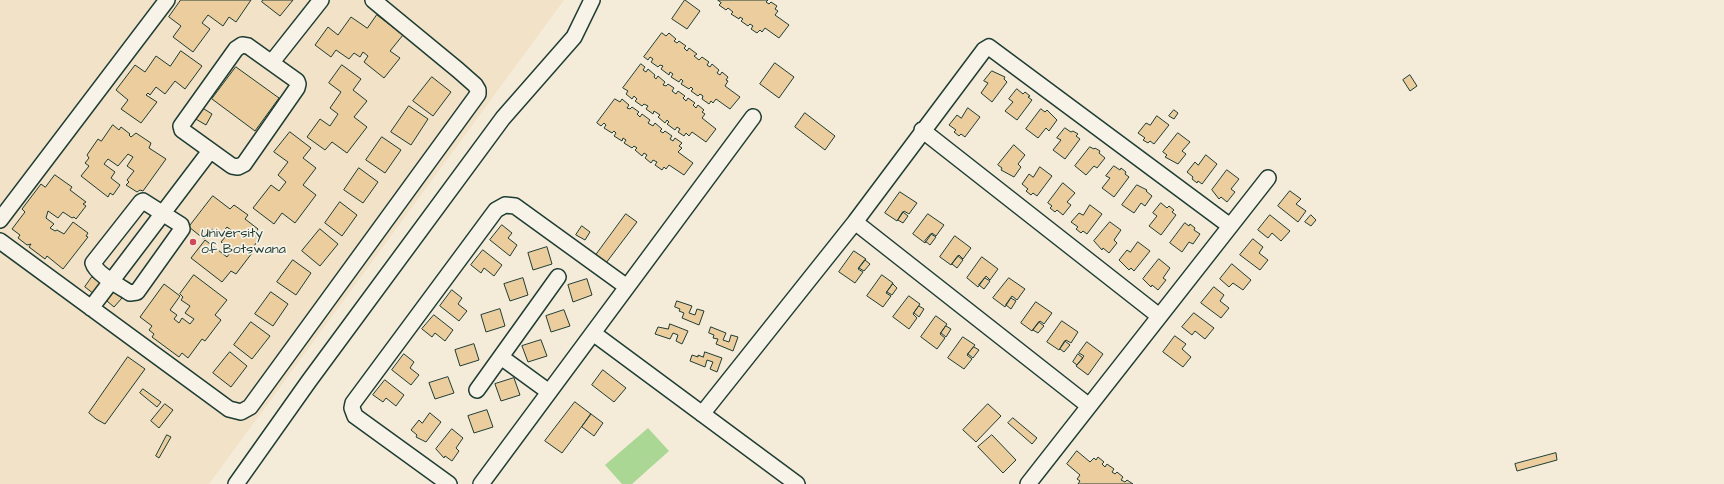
<!DOCTYPE html>
<style>
body{margin:0}
canvas{display:block;background:#f5ebd9}
</style>
<canvas width="1724" height="484"></canvas>
<script>
const ctx = document.querySelector('canvas').getContext('2d');
ctx.lineJoin = 'round';
function fill(path, color) { ctx.fillStyle = color; ctx.fill(path, 'evenodd'); }
function strokePath(path, color, width, dash) { ctx.strokeStyle = color; ctx.lineWidth = width; ctx.lineCap = dash ? 'butt' : 'round'; ctx.setLineDash(dash || []); ctx.stroke(path); }
function write(font, color, halo, rows, align = 'center') {
  ctx.font = font + ' "Architects Daughter",sans-serif'; ctx.lineWidth = 3.5; ctx.setLineDash([]); ctx.textBaseline = 'middle'; ctx.strokeStyle = halo; ctx.fillStyle = color; for (const [text, x, y, turn = 0] of rows) {
    ctx.save(); ctx.translate(x, y); ctx.rotate((+turn || 0) * Math.PI / 180); ctx.textAlign = isNaN(turn) ? turn : align; if (halo) ctx.strokeText(text, 0, 0); ctx.fillText(text, 0, 0); ctx.restore();
  }
}
const built = new Path2D(`
 M0 0H564L209 484H0Z`);
const green = new Path2D(`
 M648 428 669 451 632 484H622L605 465Z`);
const building = new Path2D(`
 M181 0H251L236 22 229 17 223 26 208 15 202 23 210 29 193 52 173 37 181 26 169 17Z
 M263 0H293L280 16 262 2Z
 M685 0 700 11 687 29 672 19Z
 M718 0H768L766 2 769 4 771 2 777 6 775 9 778 11 775 15 789 25 779 38 765 28 762 32 760 30 757 33 751 29 753 26 750 24 748 26 741 21 743 19 740 17 739 19 731 14 733 12 728 8 726 10 719 5 721 3Z
 M377 15 403 35 390 51 400 58 384 78 364 62 368 56 363 52 360 57 354 53 349 59 336 50 331 57 315 45 328 27 338 35 351 17 367 28Z
 M662 33 666 36 669 33 676 39 674 41 677 43 679 41 686 46 684 48 687 51 689 48 697 54 694 56 699 60 702 57 709 62 707 65 710 67 712 64 719 70 717 73 720 75 722 72 728 77 726 80 728 81 725 86 740 97 730 109 716 99 713 103 711 101 709 104 702 99 703 96 700 94 698 96 691 91 693 89 691 87 689 89 681 84 683 81 681 79 679 82 671 77 673 74 670 72 669 75 661 69 663 66 660 65 658 67 651 62 653 59 650 57 648 60 644 57Z
 M181 51 202 66 185 89 175 81 165 94 156 87 150 95 148 93 146 95 157 102 141 123 121 109 128 100 116 90 135 65 145 72 156 56 170 66Z
 M775 63 794 77 779 98 760 84Z
 M641 64 645 67 643 70 646 72 648 69 655 75 654 77 656 79 658 76 665 82 663 85 666 86 668 84 674 88 672 91 676 94 678 91 685 96 683 98 686 101 688 98 695 103 693 105 696 108 698 105 704 110 702 112 705 114 702 118 716 129 706 142 692 132 689 136 686 133 684 136 678 132 680 129 677 127 675 130 667 124 669 122 667 120 665 123 658 117 660 115 654 111 653 114 646 109 648 106 644 104 642 106 635 101 637 99 634 96 632 99 626 94 628 91 623 88Z
 M342 65 361 79 353 90 367 101 354 117 367 127 347 153 332 142 325 150 307 137 320 119 330 126 338 114 330 108 341 92 329 83Z
 M236 67 279 98 255 131 212 99Z
 M992 71 1005 77 1004 79 1007 82 992 102 981 93 988 83 984 81Z
 M1410 75 1417 86 1410 91 1403 80Z
 M432 77 451 92 433 116 413 101Z
 M1017 89 1023 94 1025 92 1030 96 1028 97 1032 100 1017 120 1005 111 1013 102 1009 99Z
 M615 99 620 102 622 99 629 105 627 108 630 109 632 107 639 112 637 114 640 117 642 114 650 120 648 123 653 126 655 123 662 129 660 131 663 133 665 131 672 136 670 139 673 141 675 138 682 143 679 146 682 148 678 152 693 163 684 175 669 165 666 169 664 167 662 170 655 165 657 162 653 160 651 163 645 158 647 155 644 153 642 156 635 150 637 148 634 146 632 148 624 143 626 140 623 138 622 141 614 136 616 133 614 131 612 133 604 128 606 125 604 123 601 126 597 123Z
 M409 106 428 119 411 145 391 132Z
 M201 107 212 114 206 125 194 118Z
 M968 108 980 117 965 137 961 134 959 136 954 132 956 130 949 125 957 115 961 118Z
 M1041 109 1045 112 1047 110 1057 120 1049 131 1046 128 1038 138 1026 129Z
 M1174 110 1178 113 1174 119 1169 116Z
 M805 113 835 136 825 150 795 127Z
 M1157 116 1169 125 1154 144 1150 141 1148 143 1143 140 1145 138 1138 133 1146 123 1150 125Z
 M113 125 119 130 121 127 130 134 129 135 131 137 136 133 151 143 149 148 166 159 143 191 140 190 137 192 126 185 129 182 127 180 134 171 127 166 133 157 128 154 118 166 108 159 104 164 115 172 111 178 120 185 113 195 110 193 108 197 81 176 89 166 85 163 89 158 87 155 98 139 101 141Z
 M1065 128 1071 132 1073 131 1078 134 1076 136 1080 139 1065 159 1053 150 1061 140 1057 138Z
 M290 132 311 148 303 158 316 168 303 185 316 195 295 223 282 213 274 224 253 208 271 185 279 191 286 182 278 175 288 162 274 152Z
 M1178 133 1190 142 1182 151 1186 154 1178 164 1165 157 1167 155 1163 152Z
 M382 137 401 150 385 173 366 160Z
 M1014 145 1025 155 1018 164 1021 167 1014 177 1001 170 1002 168 998 165Z
 M1090 147 1094 149 1095 148 1100 151 1099 153 1105 158 1097 168 1094 166 1086 175 1075 166Z
 M1206 155 1217 164 1202 184 1198 181 1197 183 1192 179 1193 177 1187 172 1195 162 1198 165Z
 M1114 166 1120 170 1121 168 1126 172 1125 174 1129 177 1114 197 1102 188 1110 178 1106 176Z
 M1040 167 1052 176 1037 196 1033 193 1031 195 1026 191 1028 189 1022 184 1029 174 1033 177Z
 M359 168 378 182 363 203 344 190Z
 M1227 170 1239 179 1231 189 1235 192 1227 202 1221 197 1219 199 1212 190Z
 M55 175 72 187 70 190 86 202 83 204 86 206 76 219 74 217 72 218 63 212 58 218 48 211 46 218 54 224 50 228 55 231 57 230 64 234 73 222 88 233 86 236 88 237 63 269 47 256 45 259 29 247 31 244 27 245 18 238 20 235 12 229 25 212 22 209 41 184 45 187Z
 M1063 183 1075 193 1067 202 1071 205 1063 215 1057 210 1055 212 1050 208 1052 206 1048 203Z
 M1137 185 1147 190 1146 191 1152 196 1145 206 1141 203 1134 213 1122 205Z
 M1290 191 1301 199 1296 204 1306 211 1298 222 1278 206Z
 M900 192 917 203 909 214 904 211 897 221 885 213Z
 M213 196 230 209 234 205 248 215 245 219 258 229 255 233 261 237 250 251 252 253 236 274 231 271 222 282 191 258 205 240 227 257 232 250 221 242 231 230 227 227 220 235 212 229 204 239 189 227Z
 M340 202 357 215 342 236 325 223Z
 M1161 203 1167 208 1169 206 1174 210 1172 212 1176 215 1161 235 1149 226 1157 216 1153 213Z
 M1090 205 1102 214 1087 234 1083 231 1081 233 1076 229 1078 227 1071 222 1079 213 1083 215Z
 M903 212 908 216 903 223 898 220Z
 M626 214 637 222 606 263 596 255Z
 M928 214 944 225 936 236 932 233 925 243 913 234Z
 M1270 215 1290 231 1281 241 1272 233 1268 238 1258 230Z
 M1311 215 1316 220 1311 226 1305 222Z
 M1110 222 1121 230 1114 240 1117 243 1109 253 1103 248 1102 250 1094 241Z
 M1185 223 1189 226 1190 224 1195 228 1194 230 1200 234 1193 244 1189 242 1182 252 1170 243Z
 M502 225 512 233 508 238 517 245 510 256 490 240Z
 M582 226 590 232 585 240 576 235Z
 M320 229 338 244 320 266 302 251Z
 M931 234 936 237 930 245 925 241Z
 M955 236 971 248 963 259 959 255 951 265 940 257Z
 M1253 239 1263 247 1259 253 1268 260 1260 270 1240 255Z
 M1138 242 1150 251 1134 271 1131 268 1129 270 1119 260 1127 250 1130 252Z
 M547 247 552 264 533 270 528 253Z
 M483 250 502 265 494 276 484 268 481 273 471 265Z
 M854 251 866 259 858 269 863 272 855 283 839 272Z
 M958 256 963 260 957 268 952 264Z
 M982 257 998 269 990 280 986 276 978 287 967 278Z
 M1159 259 1170 268 1163 278 1166 280 1158 290 1152 285 1151 287 1143 279Z
 M293 260 311 273 296 295 277 282Z
 M865 260 870 264 864 271 859 268Z
 M1232 264 1251 280 1243 290 1233 283 1229 287 1220 279Z
 M194 275 227 300 215 315 221 320 205 341 202 339 188 358 182 353 179 357 152 337 154 334 149 330 152 326 140 317 164 284 180 296 170 310 177 315 174 319 179 323 182 318 190 324 194 319 185 313 190 306 181 300 183 297 180 294Z
 M882 275 893 283 886 293 891 296 883 307 867 296Z
 M92 277 101 283 94 294 85 287Z
 M523 278 528 295 510 301 504 284Z
 M985 278 990 281 984 289 979 285Z
 M1009 278 1025 289 1017 300 1012 296 1005 307 993 298Z
 M587 279 592 295 573 302 568 285Z
 M893 284 897 288 892 295 887 292Z
 M1214 287 1224 295 1220 301 1229 308 1221 318 1201 303Z
 M452 290 462 298 458 304 467 311 459 321 440 306Z
 M114 292 122 298 114 307 107 301Z
 M271 292 288 304 273 326 255 314Z
 M909 296 920 304 913 314 917 318 909 329 893 317Z
 M1011 298 1016 301 1011 309 1006 305Z
 M677 301 692 306 689 313 695 315 697 309 704 311 699 325 682 318 684 313 679 311 680 309 675 307Z
 M1036 302 1052 313 1044 324 1040 321 1032 331 1021 323Z
 M919 306 924 309 919 317 914 313Z
 M500 309 505 326 486 332 481 315Z
 M564 310 570 326 551 332 546 316Z
 M1194 313 1214 328 1205 339 1195 331 1192 335 1182 327Z
 M434 315 453 330 445 341 435 333 432 337 422 329Z
 M936 316 947 324 940 334 945 338 937 349 921 337Z
 M1062 321 1078 332 1071 343 1066 340 1059 350 1047 342Z
 M251 322 270 336 252 359 234 345Z
 M1039 322 1044 326 1038 333 1033 330Z
 M670 324 688 331 682 344 676 341 678 335 673 333 670 339 655 334 658 327 668 329Z
 M946 326 951 329 946 337 941 333Z
 M711 327 726 333 723 340 729 342 731 335 738 337 733 351 716 344 718 339 713 338 714 335 709 333Z
 M1175 336 1186 344 1182 349 1191 357 1183 367 1163 352Z
 M963 337 975 345 967 355 972 359 964 369 948 358Z
 M541 340 547 356 528 362 522 346Z
 M1065 341 1070 345 1064 352 1060 349Z
 M1087 342 1103 354 1088 375 1076 366 1084 356 1079 353Z
 M474 344 479 360 460 366 455 350Z
 M974 347 979 350 973 358 968 354Z
 M230 352 247 366 231 387 213 373Z
 M705 352 722 358 717 372 710 369 713 362 707 360 705 367 690 361 692 355 698 357V355L703 357Z
 M404 354 414 362 410 368 419 375 411 385 392 370Z
 M1078 354 1083 358 1077 365 1073 362Z
 M128 357 145 369 105 424 96 419 89 413Z
 M603 370 626 388 614 402 592 385Z
 M448 377 454 393 435 399 429 383Z
 M514 378 520 395 501 401 495 384Z
 M385 380 404 395 396 406 386 398 383 402 373 395Z
 M143 389 161 402 157 407 140 393Z
 M575 402 591 414 562 453 545 441Z
 M165 404 173 410 159 428 151 421Z
 M988 404 1001 416 976 442 963 430Z
 M487 410 493 427 474 433 468 416Z
 M430 413 441 422 426 442 416 437 417 435 411 430 419 420 422 423Z
 M591 414 603 423 594 436 582 427Z
 M1013 418 1037 438 1032 444 1008 423Z
 M452 429 463 438 456 448 459 451 452 461 445 456 444 458 436 449Z
 M167 435 171 437 159 458 156 456Z
 M992 435 1016 460 1003 473 978 447Z
 M1077 451 1090 462 1094 458 1096 460 1098 457 1104 462 1102 464 1105 467 1107 464 1114 469 1112 472 1115 474 1117 472 1123 477 1121 480 1125 482 1127 480 1133 484H1078L1080 481 1077 479 1080 475 1067 464Z
 M1556 453 1557 460 1517 471 1515 464Z`);
const minor = new Path2D(`
 M242 45 248 46 297 81 298 84 297 88 244 164 238 167 232 166 182 130 181 126 236 49Z
 M272 62 321 0
 M922 130 1159 316
 M143 201 181 225 182 229 137 292 130 293C121 287 96 274 93 263L141 202Z
 M0 220 167 0
 M855 222 1089 406
 M0 241 229 409 241 412 250 407 478 94V90L475 85 458 70 373 0
 M91 308 210 151
 M593 333 797 484
 M501 357 549 392
 M477 390 558 277
 M702 414 855 222 984 50 989 47 1230 226
 M236 484 309 381 503 118 574 37 592 0
 M449 484 355 416 352 408 353 403 496 210 505 205 515 206 627 287
 M481 484 753 117
 M1028 484 1268 178`);
const markers = [
 [193,242,4,"#d1495b"]
];
const poiNames = [
 ["University",201,234],
 ["of Botswana",201,250]
];
fill(built, '#f2e2c7');
fill(green, '#abd795');
fill(building, '#ebcd9e');
strokePath(building, '#1f3d34', 1);
strokePath(minor, '#1f3d34', 18);
strokePath(minor, '#f7f3e8', 15);
for (const [x, y, r, color] of markers) { const dot = new Path2D(); dot.arc(x, y, r, 0, 2 * Math.PI); ctx.fillStyle = color; ctx.fill(dot); strokePath(dot, '#f7f3e8', 1.5); }
write('14px', '#1f3d34', '#f7f3e8', poiNames, 'left');
</script>
